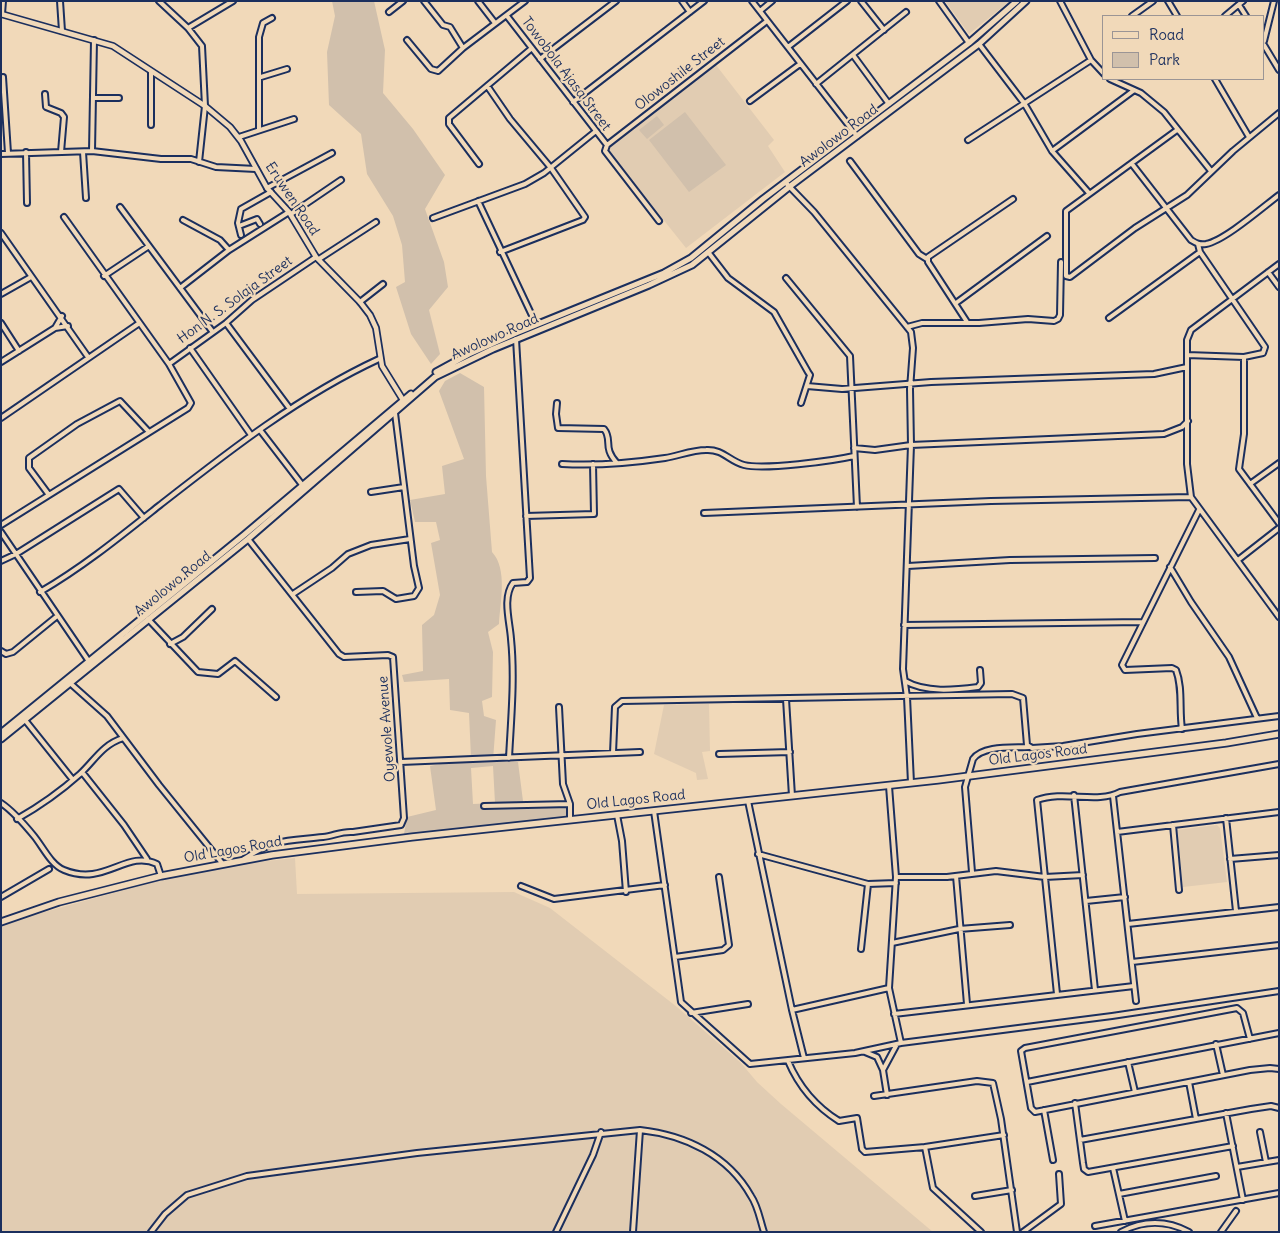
<!DOCTYPE html>
<style>
body{margin:0}
#map{position:relative;width:1280px;height:1233px;overflow:hidden;background:#f1d9b9;font-family:Delius,sans-serif}
canvas{display:block}
.frame{position:absolute;inset:0;border:2px solid #1b2f5e;pointer-events:none}
.legend{position:absolute;left:1102px;top:15px;width:162px;height:65px;box-sizing:border-box;background:#f1d9b9;border:1px solid #9b9595;margin:0;padding:6px 9px;list-style:none;font-size:15px;color:#1b2f5e}
.legend li{display:flex;align-items:center;gap:10px;height:25px}
.legend b{width:25px;border:1px solid #9b9595}
</style>
<div id="map">
<canvas width="1280" height="1233"></canvas>
<div class="frame"></div>
<ul class="legend">
<li><b style="height:6px;background:#f1d9b9"></b>Road</li>
<li><b style="height:14px;background:#d1c0ac"></b>Park</li>
</ul>
</div>
<script>
const ctx = document.querySelector('canvas').getContext('2d');
ctx.lineJoin = 'round';
function fill(path, color) { ctx.fillStyle = color; ctx.fill(path, 'evenodd'); }
function strokePath(path, color, width, dash) { ctx.strokeStyle = color; ctx.lineWidth = width; ctx.lineCap = dash ? 'butt' : 'round'; ctx.setLineDash(dash || []); ctx.stroke(path); }
function write(font, color, halo, rows, align = 'center') {
  ctx.font = font + ' Delius,sans-serif'; ctx.lineWidth = 4.5; ctx.setLineDash([]); ctx.textBaseline = 'middle'; ctx.strokeStyle = halo; ctx.fillStyle = color; for (const [text, x, y, turn = 0] of rows) {
    ctx.save(); ctx.translate(x, y); ctx.rotate((+turn || 0) * Math.PI / 180); ctx.textAlign = isNaN(turn) ? turn : align; if (halo) ctx.strokeText(text, 0, 0); ctx.fillText(text, 0, 0); ctx.restore();
  }
}
const built = new Path2D(`
 M945 1H1010L969 34Z
 M716 65 774 140 768 146 785 172 686 248 607 149Z
 M709 704 710 751 702 752 708 779 697 780 696 773 654 754 664 705Z
 M1217 825 1220 828 1227 882 1183 887 1177 830Z
 M295 858 297 894 514 892 550 908 677 1007 741 1063 757 1082 781 1104 933 1232H1V924L164 879 229 865Z`);
const green = new Path2D(`
 M332 1H374L385 50 383 93 413 129 445 175 425 209 444 262 448 287 429 310 440 354 431 364 411 334 396 287 405 282 402 245 393 216 367 174 361 134 329 105 327 52 335 16Z
 M685 112 726 165 689 192 649 140Z
 M657 116 664 125 647 139 639 130Z
 M460 373 484 387 486 476 492 552C508 569 500 603 499 624L488 632 493 652 492 697 482 701 484 716 496 720 493 760 518 762 524 809 568 807 575 816 404 834 407 817 436 810 430 766 471 758 469 713 450 710 449 679 404 682 402 675 423 671 422 625 434 615 440 595 431 543 440 540 436 522H415L410 500 445 494 442 466 464 459 439 391 445 381ZM493 766 495 803 473 804 471 768Z`);
const minor = new Path2D(`
 M60 1 62 31
 M159 1 188 28 202 46 205 106 199 162
 M424 1 443 25 450 27 463 48
 M478 1 495 23
 M682 1 690 12
 M752 1 857 136
 M861 1 884 30
 M939 1 969 43
 M1060 1 1091 60 1104 74
 M1168 1 1177 16
 M1239 5 1246 16
 M760 11 772 1
 M389 12 403 1
 M2 14 3 1
 M507 16 607 145
 M1132 16 1153 1
 M1225 16 1243 1
 M188 28 233 1
 M407 40 431 69 438 71 463 48 525 1
 M1264 41 1274 1
 M979 44 1024 103 1052 151 1089 193
 M1264 45 1279 70
 M788 47 847 1
 M853 55 889 104
 M540 59 616 1
 M151 72V125
 M3 77 8 153
 M261 77 287 69
 M1110 79 1141 93 1164 112 1211 171
 M1215 79 1249 137
 M816 84 906 12
 M488 87 510 119 551 168 585 217 583 220 500 252
 M45 94 46 107 61 113 64 117 61 152
 M93 98H119
 M750 101 800 64
 M573 102 704 1
 M259 130V37L263 23 272 18
 M1177 130 1066 211V276L1070 277 1135 228 1187 195 1233 151 1279 113
 M239 137 294 119
 M968 140 1091 60
 M607 145 767 21
 M607 145 605 151 659 221
 M92 151 94 40
 M1052 151 1133 91
 M26 152 27 203
 M83 152 86 198
 M1 154 92 151 161 159H191L216 167 256 169
 M850 161 919 254 927 259
 M479 164 449 124V118L532 48
 M1132 164 1191 240C1196 243 1199 245 1206 244 1224 241 1263 207 1279 195
 M786 183 814 212 907 327 911 332 913 348 910 389 911 445 903 669 907 697 911 783
 M267 188 332 153
 M478 201 536 324
 M120 207 212 331
 M291 214 341 180
 M433 218 525 184 544 173 596 131
 M183 220 220 240 229 250
 M239 226 257 219 260 224
 M1 233 88 357
 M241 235 238 223 241 209 271 192
 M708 252 728 278 774 312 808 372 810 375 801 403
 M319 259 376 222
 M1279 264 1191 330 1187 340V464L1191 497 1279 617
 M1268 272 1279 287
 M104 276 149 246
 M786 278 850 356 857 507
 M180 288 229 250 289 212
 M1 294 31 277
 M360 302 383 284
 M956 303 1047 236
 M1109 318 1200 252
 M967 322 928 262V257L1013 199
 M1 323 19 351
 M226 323 290 409
 M907 327 922 323H979L1028 319 1054 321 1058 319 1060 315 1061 262
 M55 328 62 316
 M190 348 251 435
 M1187 355 1244 357 1263 353 1265 347 1200 252 1198 244
 M1244 357V434L1239 469 1279 523
 M1 362 55 328 68 326
 M169 364 226 323 252 300 316 257
 M807 386 842 389 931 382 1154 374 1187 367
 M557 403 556 414 558 428 604 429C613 440 602 447 617 463
 M1 418 138 324
 M260 430 303 486
 M854 448 875 450 911 445 1164 434 1182 427 1188 421
 M562 464C596 466 631 463 665 458 678 456 692 450 706 450 723 449 729 461 744 465 764 470 832 461 854 456
 M1250 484 1279 463
 M371 492 404 487
 M49 495 29 468V458L77 424 120 401 149 432
 M704 513 991 501 1191 497
 M526 516 594 514 593 464
 M1 525 188 408 191 403 169 364 64 217
 M1 532 90 663
 M1238 560 1279 528
 M1 561 16 554 119 489 144 518
 M908 566 1010 560 1155 558
 M1170 567 1191 602 1229 657 1257 718
 M40 592C83 567 121 536 160 505 229 451 299 396 379 359
 M356 592 383 591 396 599 414 596 419 588 414 566 395 413
 M293 594 332 568 348 554 371 545 410 539
 M148 619 198 672 218 674 235 661 276 697
 M904 625 1143 622
 M170 644 183 637 212 609
 M1 651 6 654 13 652 56 617
 M905 681C926 693 954 690 978 687L981 683 980 670
 M70 683 107 716 159 785 222 863
 M786 699 792 796
 M559 707 563 784 570 804V820
 M25 720 73 780
 M1182 729C1179 709 1183 688 1176 670L1172 668 1125 670 1122 665 1199 510
 M613 753 615 707 622 701 1012 694 1023 698 1027 745 1032 748 1063 746 1137 734 1279 716
 M719 754 790 752
 M509 758C511 719 515 678 511 639 510 622 502 598 513 583L527 582 530 578 516 339
 M401 762 640 752
 M82 772 124 825 147 859
 M889 786 896 877 889 988 901 1043
 M1074 795 1095 990
 M1113 796 1136 1001
 M748 801 792 1010 804 1058
 M1 803C13 811 25 825 34 836 43 847 51 865 64 870 105 887 126 849 157 864L161 876
 M484 806 570 804
 M654 811 681 1002 750 1064 855 1053 901 1043 1112 1016 1279 991
 M617 815 622 841 626 892
 M1226 818 1236 911
 M17 819C40 806 61 791 80 774 95 760 102 745 123 738
 M1173 825 1179 890
 M1117 832 1279 812
 M758 854 868 884 896 883
 M244 859C276 838 287 841 323 837 334 836 341 831 353 832L401 825 404 818 393 657 388 655 344 657 339 654 248 539
 M1230 859 1279 855
 M972 872 965 787 973 759C983 745 1013 748 1029 747
 M956 876 967 1004
 M896 877H947L996 871 1045 877 1083 875
 M521 886 554 899 665 885
 M1 897 49 869
 M1086 901 1125 897
 M1128 924 1279 907
 M892 943 959 929 1010 925
 M861 949 868 884
 M675 957 723 950 729 945 719 877
 M1132 962 1279 945
 M1057 994 1037 800C1064 790 1097 804 1120 792L1279 764
 M792 1010 889 988
 M691 1013 748 1004
 M894 1014 1134 986
 M1250 1039 1243 1013 1237 1008 1025 1048 1021 1051 1031 1108 1035 1112 1250 1070 1270 1068 1279 1069
 M1216 1044 1223 1075
 M865 1052 877 1057 883 1070
 M788 1061C799 1087 815 1106 839 1121L857 1118 862 1149 865 1152 925 1147 1004 1135
 M1128 1062 1135 1092
 M1027 1082 1279 1033
 M1189 1082 1196 1119
 M887 1095 883 1070 897 1044
 M874 1096 977 1081 993 1083 1001 1119 1017 1232
 M1075 1103 1083 1163 1084 1169 1088 1172 1233 1146
 M1044 1110 1053 1160
 M1226 1113 1243 1200
 M1260 1132 1266 1162
 M1080 1140 1251 1109 1271 1106 1279 1108
 M925 1147 933 1188 981 1232
 M1237 1167 1279 1160
 M1113 1168 1125 1221
 M1119 1194 1216 1176
 M975 1196 1012 1190
 M1095 1226 1279 1193
 M151 1232 165 1214 187 1195 247 1176 417 1153 640 1130C685 1135 728 1155 751 1196 758 1206 760 1220 764 1232
 M556 1232 593 1155 601 1132
 M633 1232 640 1130
 M1023 1232 1061 1204 1059 1174
 M1121 1232C1143 1220 1167 1220 1189 1232
 M1221 1232 1236 1211`);
const tertiary = new Path2D(`
 M1 14 113 46 205 106 230 127 241 141 267 188 289 212 316 257 360 302 370 315 376 328 382 366 403 400`);
const secondary = new Path2D(`
 M436 372 469 354 516 333 664 273 691 258 763 199 969 43 1017 1
 M1 733 244 535 411 394
 M1 739 248 539 435 377 493 349 649 285 692 265 789 187 979 44 1026 1`);
const primary = new Path2D(`
 M1 922 59 902 161 876 272 855 412 837 938 780 1226 743 1279 734`);
const streetNames = [
 ["Towobola Ajasa Street",566,74,53],
 ["Olowoshile Street",680,74,-38],
 ["Awolowo Road",839,136,-37],
 ["Eruwen Road",292,199,56],
 ["Hon N. S. Solaja Street",235,300,-36],
 ["Awolowo Road",495,337,-24],
 ["Awolowo Road",173,584,-39],
 ["Oyewole Avenue",387,729,-94],
 ["Old Lagos Road",1038,755,-7],
 ["Old Lagos Road",636,800,-6],
 ["Old Lagos Road",233,850,-10]
];
fill(built, '#e1ccb2');
fill(green, '#d1c0ac');
strokePath(minor, '#1b2f5e', 8);
strokePath(tertiary, '#1b2f5e', 8);
strokePath(secondary, '#1b2f5e', 9);
strokePath(primary, '#1b2f5e', 9);
strokePath(minor, '#f1d9b9', 4);
strokePath(tertiary, '#f1d9b9', 4.5);
strokePath(secondary, '#f1d9b9', 5);
strokePath(primary, '#f1d9b9', 5.5);
write('14px', '#1b2f5e', '#f1d9b9', streetNames);
</script>
